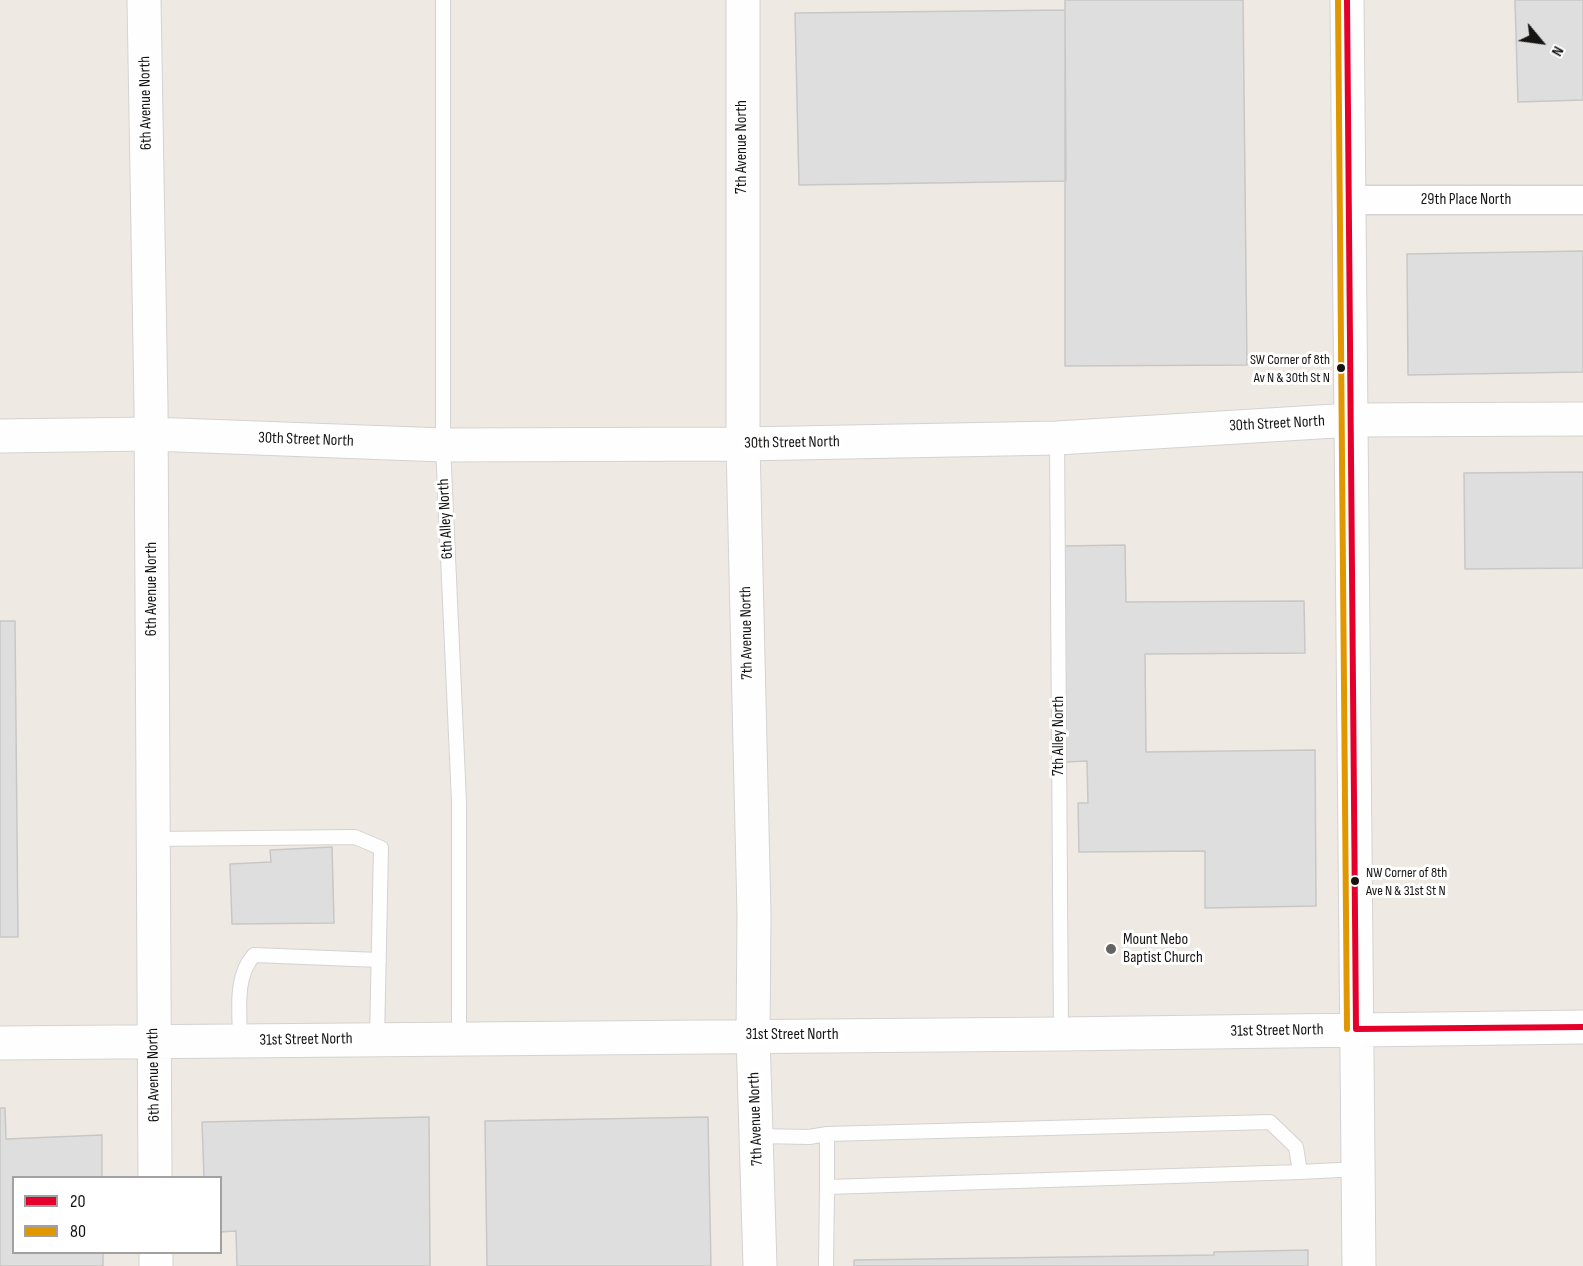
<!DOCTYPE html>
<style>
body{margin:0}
#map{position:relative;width:1583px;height:1266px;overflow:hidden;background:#f9f7f5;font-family:"Sofia Sans Condensed",sans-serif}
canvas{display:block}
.legend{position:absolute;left:12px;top:1176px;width:210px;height:78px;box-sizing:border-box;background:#fff;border:2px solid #a2a1a1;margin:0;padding:8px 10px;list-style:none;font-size:18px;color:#161413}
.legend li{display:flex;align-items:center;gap:12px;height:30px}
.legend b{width:30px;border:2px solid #a2a1a1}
.north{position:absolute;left:1511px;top:12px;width:60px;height:60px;-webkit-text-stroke:4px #fff;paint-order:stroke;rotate:119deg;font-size:16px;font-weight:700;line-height:24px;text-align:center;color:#161413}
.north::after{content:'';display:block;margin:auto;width:21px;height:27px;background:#161413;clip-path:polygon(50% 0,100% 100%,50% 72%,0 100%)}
</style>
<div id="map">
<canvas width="1583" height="1266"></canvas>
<ul class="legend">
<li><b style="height:8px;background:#e4002b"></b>20</li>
<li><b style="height:8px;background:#e09702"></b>80</li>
</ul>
<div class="north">N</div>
</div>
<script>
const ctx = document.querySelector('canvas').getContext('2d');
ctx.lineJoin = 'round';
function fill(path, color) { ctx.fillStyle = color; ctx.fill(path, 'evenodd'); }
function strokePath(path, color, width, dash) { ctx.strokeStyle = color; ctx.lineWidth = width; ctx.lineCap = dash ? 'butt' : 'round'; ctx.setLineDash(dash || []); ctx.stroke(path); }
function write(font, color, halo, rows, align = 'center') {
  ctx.font = font + ' "Sofia Sans Condensed",sans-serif'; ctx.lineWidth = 6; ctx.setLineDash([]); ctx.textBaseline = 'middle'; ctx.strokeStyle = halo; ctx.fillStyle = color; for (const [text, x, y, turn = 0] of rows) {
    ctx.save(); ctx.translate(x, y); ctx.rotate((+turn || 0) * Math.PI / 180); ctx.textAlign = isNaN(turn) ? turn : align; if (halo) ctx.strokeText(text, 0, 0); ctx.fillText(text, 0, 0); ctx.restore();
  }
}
const built = new Path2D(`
 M0 0H1583V1266H0ZM14 1178H220V1252H14Z`);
const building = new Path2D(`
 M1065 0H1243L1247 365 1065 366Z
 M1515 0H1583V100L1518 102Z
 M1065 10 1066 181 799 185 795 13Z
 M1583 251V372L1408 375 1407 254Z
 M1583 472V568L1465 569 1464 473Z
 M1125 545 1126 602 1304 601 1305 653 1145 654 1146 752 1315 750 1316 906 1205 908V851L1079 852 1078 803H1088L1087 761 1065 762 1064 546Z
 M0 621H15L18 937H0Z
 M332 847 334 923 232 924 230 864 271 862 270 850Z
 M0 1108H5L6 1139 102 1135V1178H14V1252H103V1266H0Z
 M429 1117 430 1266H237L236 1231 220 1232V1178H204L202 1122Z
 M708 1117 711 1266H487L485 1121Z
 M1308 1250V1266H854V1260L1214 1255V1252Z`);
const service = new Path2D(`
 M443 0V445L459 802V1038
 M1057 438 1061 1034
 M153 839 355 837 381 848 377 1039
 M240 1040C240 1012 234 977 254 955L379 960
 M758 1136 809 1137 827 1134 1270 1122 1296 1147 1300 1172 827 1187V1134
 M1300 1172 1358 1169
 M826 1266 827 1187`);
const minor = new Path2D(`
 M1349 200H1583`);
const tertiary = new Path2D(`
 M144 0 151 406 155 1178
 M743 0V444L754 914 753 1036 760 1266
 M1347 0 1359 1266
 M0 436 151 434 443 445 743 444 1057 438 1351 420 1583 419
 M0 1043 1061 1034 1583 1027
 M156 1252V1266`);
const bus1 = new Path2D(`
 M1347 0 1356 1029 1583 1027`);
const bus2 = new Path2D(`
 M1338 0 1347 1029`);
const markers = [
 [1341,368,5,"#161413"],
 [1355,881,5,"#161413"],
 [1111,949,6,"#656362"]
];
const busNames = [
 ["SW Corner of 8th",1330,360],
 ["Av N & 30th St N",1330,378],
 ["NW Corner of 8th",1366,873,"left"],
 ["Ave N & 31st St N",1366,891,"left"]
];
const streetNames = [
 ["6th Avenue North",146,103,-91],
 ["7th Avenue North",742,147,-90],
 ["29th Place North",1466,200],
 ["30th Street North",1277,424,-3],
 ["30th Street North",306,440,2],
 ["30th Street North",792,443,-1],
 ["6th Alley North",446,519,-93],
 ["6th Avenue North",152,589,-90],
 ["7th Avenue North",747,633,-91],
 ["7th Alley North",1059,736,-90],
 ["31st Street North",1277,1031,-1],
 ["31st Street North",792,1035],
 ["31st Street North",306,1040,-1],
 ["6th Avenue North",154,1075,-91],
 ["7th Avenue North",756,1119,-92]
];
const poiNames = [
 ["Mount Nebo",1123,940],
 ["Baptist Church",1123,958]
];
fill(built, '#efe9e3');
fill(building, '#dfdede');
strokePath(building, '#c8c7c6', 1.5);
strokePath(service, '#d4d3d1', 16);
strokePath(minor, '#d4d3d1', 31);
strokePath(tertiary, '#d4d3d1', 35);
strokePath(service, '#fefefe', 14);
strokePath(minor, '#fefefe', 28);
strokePath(tertiary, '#fefefe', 33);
strokePath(bus1, '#e4002b', 6);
strokePath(bus2, '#e09702', 6);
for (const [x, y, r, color] of markers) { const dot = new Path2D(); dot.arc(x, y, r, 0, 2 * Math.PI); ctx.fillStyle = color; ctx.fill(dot); strokePath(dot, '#fff', 2); }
write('14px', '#161413', '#fff', busNames, 'right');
write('16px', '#161413', '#fff', streetNames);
write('16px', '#161413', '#fff', poiNames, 'left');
</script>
